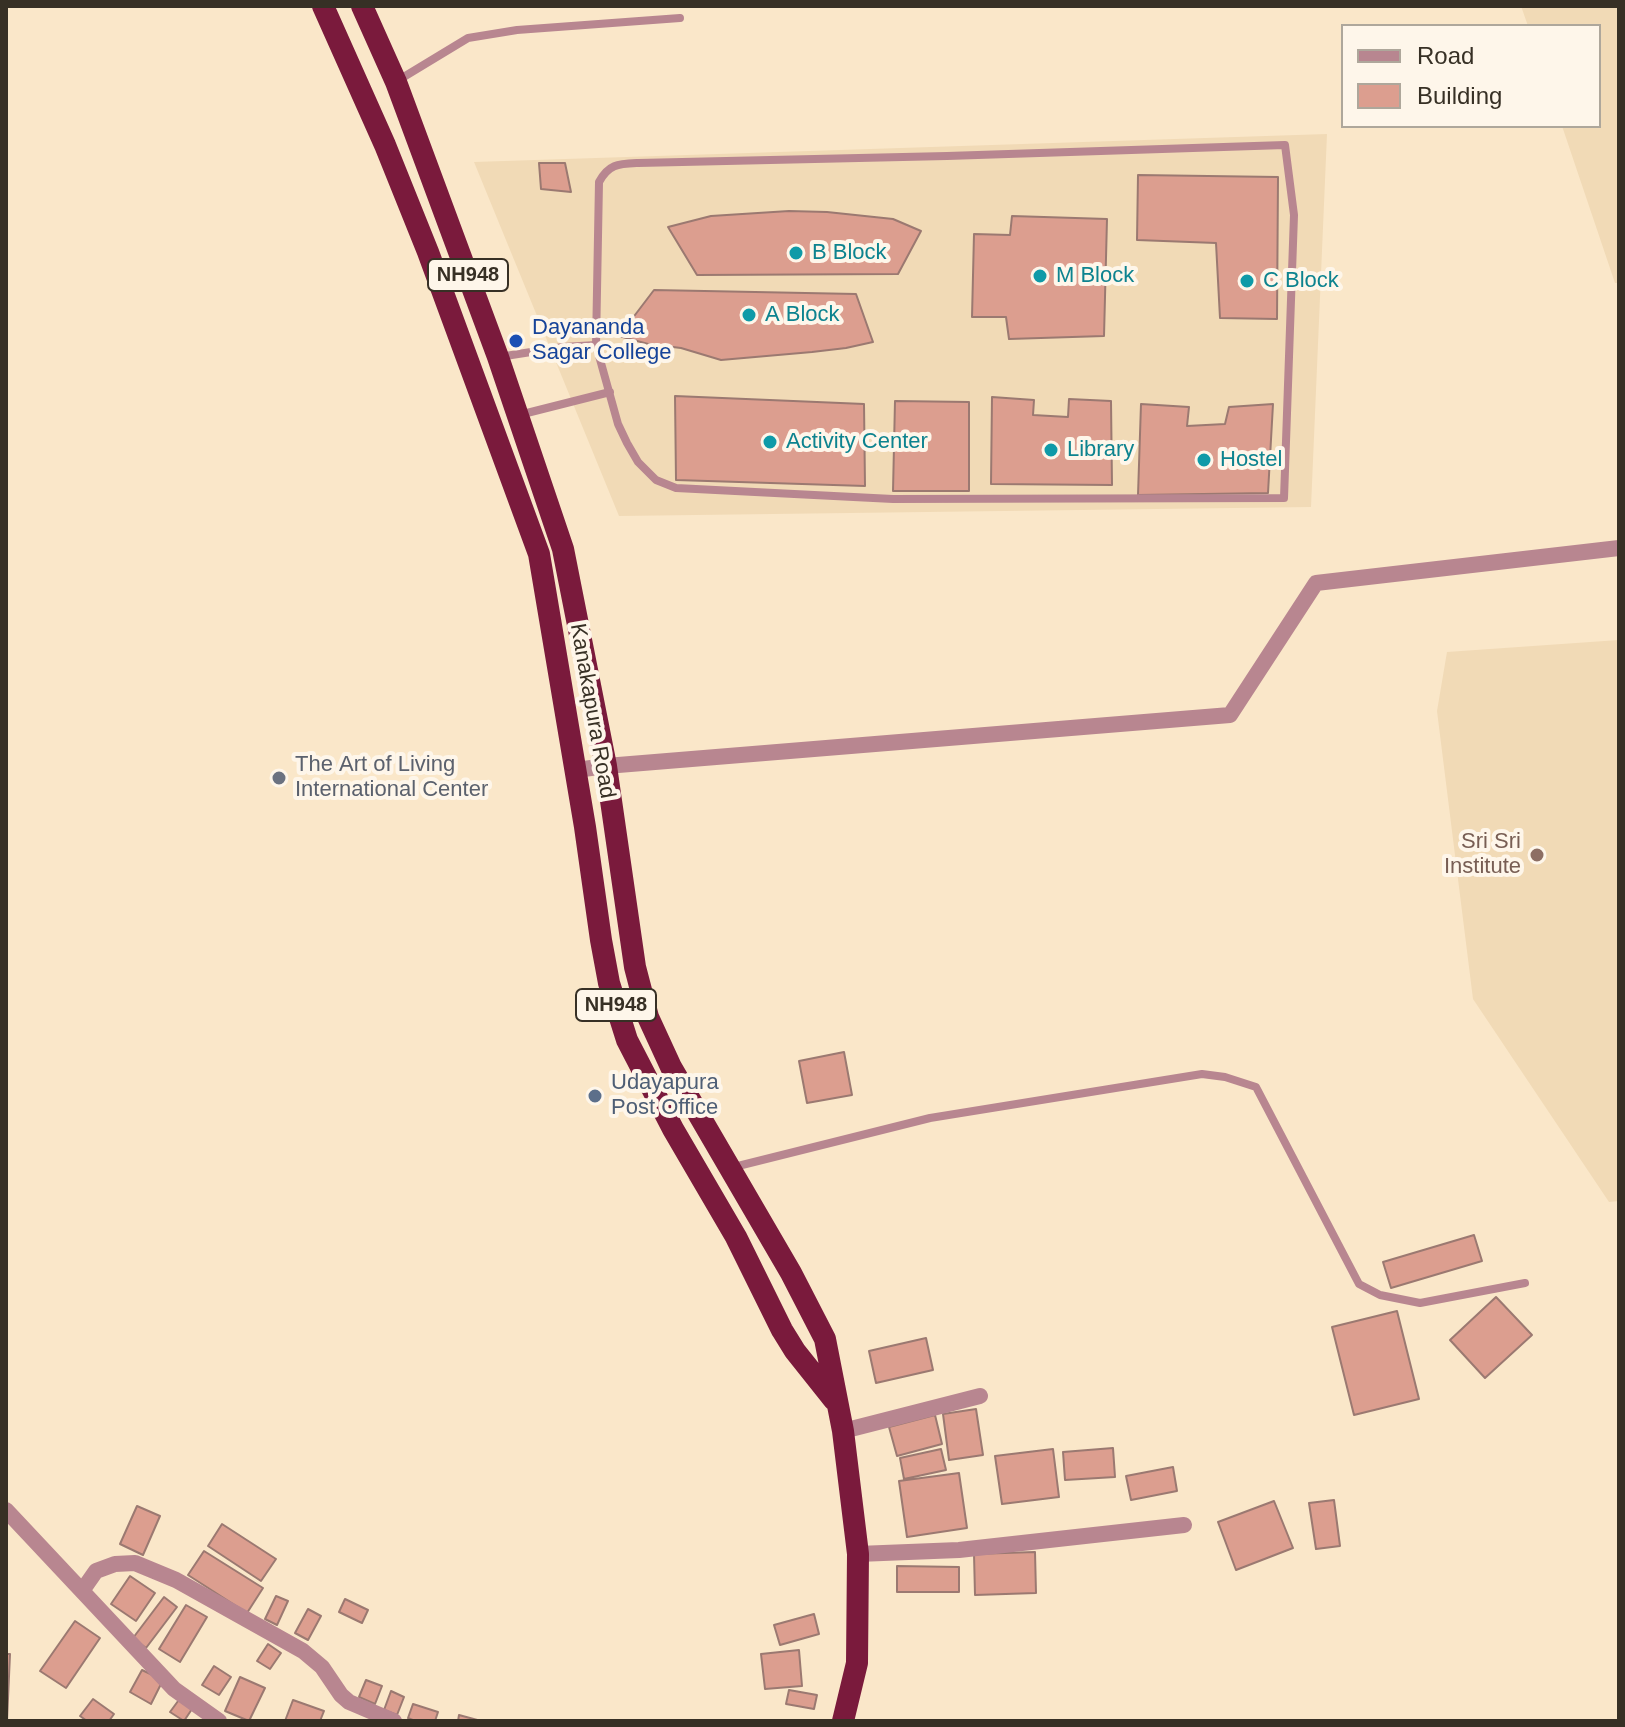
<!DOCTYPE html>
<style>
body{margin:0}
#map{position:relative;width:1625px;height:1727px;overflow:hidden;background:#fae7c9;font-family:Arial,sans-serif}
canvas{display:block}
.frame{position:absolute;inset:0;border:8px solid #373025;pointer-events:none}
.legend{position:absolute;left:1341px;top:24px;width:260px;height:104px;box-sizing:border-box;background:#fef6ea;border:2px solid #aea79b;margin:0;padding:10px 14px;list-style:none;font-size:24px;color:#373025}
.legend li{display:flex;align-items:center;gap:16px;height:40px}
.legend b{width:40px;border:2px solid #aea79b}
</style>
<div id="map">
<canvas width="1625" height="1727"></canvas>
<div class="frame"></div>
<ul class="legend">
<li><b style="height:10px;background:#b88690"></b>Road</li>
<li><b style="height:22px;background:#dc9e8f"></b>Building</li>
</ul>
</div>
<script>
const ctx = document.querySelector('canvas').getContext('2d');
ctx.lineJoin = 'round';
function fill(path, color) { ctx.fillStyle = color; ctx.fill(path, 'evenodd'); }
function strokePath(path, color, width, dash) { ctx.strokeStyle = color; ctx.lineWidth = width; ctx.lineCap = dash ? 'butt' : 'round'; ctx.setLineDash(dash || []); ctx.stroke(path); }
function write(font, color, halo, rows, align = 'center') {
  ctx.font = font + ' Arial,sans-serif'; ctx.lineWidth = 8; ctx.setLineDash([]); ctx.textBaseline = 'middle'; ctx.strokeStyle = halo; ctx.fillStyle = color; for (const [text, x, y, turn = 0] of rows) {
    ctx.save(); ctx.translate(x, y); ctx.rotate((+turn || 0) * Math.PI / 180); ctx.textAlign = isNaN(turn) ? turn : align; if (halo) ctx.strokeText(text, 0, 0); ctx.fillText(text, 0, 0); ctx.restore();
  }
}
const built = new Path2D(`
 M1521 6H1619V283H1615L1562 126H1599V26H1528Z
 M1327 134 1311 507 619 516 474 162Z
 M1619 640V1201L1609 1202 1473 999 1437 711 1447 652Z`);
const building = new Path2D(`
 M539 163H565L571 192 541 189Z
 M1138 175 1278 177 1277 319 1220 318 1216 243 1137 240Z
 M789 211 827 212 893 219 921 231 898 274 697 275 668 227 711 216Z
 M1012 216 1107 219 1104 336 1009 339 1006 317H972L974 234 1010 235Z
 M654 290 856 294 873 342 846 348 812 352 721 360 681 348 648 344 619 336Z
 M675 396 864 404 865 486 676 480Z
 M992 397 1034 400 1033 415 1068 417 1069 399 1111 401 1112 485 991 484Z
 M895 401 969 402V491H893Z
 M1141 404 1189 407 1187 426 1225 424 1229 407 1273 404 1268 493 1138 495Z
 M844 1052 852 1095 807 1103 799 1061Z
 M1474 1235 1482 1261 1391 1288 1383 1262Z
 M1496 1297 1532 1335 1485 1378 1450 1340Z
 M1397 1311 1419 1399 1354 1415 1332 1327Z
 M926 1338 933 1370 876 1383 869 1351Z
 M976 1409 983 1455 949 1460 943 1414Z
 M935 1415 942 1444 897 1456 889 1427Z
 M1113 1448 1115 1477 1065 1480 1063 1452Z
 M941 1449 946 1470 904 1479 900 1458Z
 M1053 1449 1059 1497 1002 1504 995 1456Z
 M1173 1467 1177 1491 1131 1500 1126 1476Z
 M959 1473 967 1528 907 1537 899 1481Z
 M1334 1500 1340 1546 1316 1549 1309 1503Z
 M1274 1501 1293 1548 1236 1570 1218 1522Z
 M137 1506 160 1516 143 1555 120 1544Z
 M222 1524 276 1559 261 1581 208 1546Z
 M204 1551 263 1588 247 1613 188 1575Z
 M1035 1552 1036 1593 975 1595 974 1554Z
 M897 1566 959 1567V1592H897Z
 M130 1576 155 1593 136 1621 111 1604Z
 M276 1596 288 1601 277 1625 265 1619Z
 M164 1597 177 1607 146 1648 133 1638Z
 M345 1599 368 1610 362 1623 339 1612Z
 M186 1605 207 1617 180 1662 159 1649Z
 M308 1609 321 1616 308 1640 295 1633Z
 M814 1614 819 1634 780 1645 774 1625Z
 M75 1621 100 1638 66 1688 40 1671Z
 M268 1644 281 1653 270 1669 257 1661Z
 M799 1650 802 1686 765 1689 761 1654Z
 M6 1654H10L7 1721H6Z
 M214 1666 231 1677 219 1695 202 1685Z
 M142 1670 163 1680 151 1704 130 1692Z
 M240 1677 265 1688 249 1721 225 1711Z
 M366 1680 382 1686 375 1704 359 1697Z
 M789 1690 817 1695 814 1709 786 1704Z
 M391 1691 404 1697 397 1715 384 1710Z
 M181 1697 194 1706 184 1721 170 1712Z
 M93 1699 114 1714 109 1721H87L80 1716Z
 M293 1700 324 1711 320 1721H285Z
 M413 1704 438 1712 435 1721H415L408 1718Z
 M459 1715 481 1721H458Z`);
const service = new Path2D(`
 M397 81 468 38 517 30 680 18
 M1285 145 1294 215 1284 498 893 499 676 488 656 480 638 462 627 443 618 424 596 345 599 182C609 164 618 164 638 163L947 156Z
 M499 357 563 347 596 345
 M519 415 610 392
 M730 1168 930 1118 1202 1074 1225 1077 1256 1087 1359 1284 1380 1295 1420 1303 1525 1283`);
const minor = new Path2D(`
 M576 770 606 766 1230 715 1316 583 1619 548
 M843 1431 980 1396
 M6 1510 174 1689 219 1721
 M858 1554 959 1550 1184 1525
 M82 1591 96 1571 115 1564 135 1563 176 1580 303 1651 322 1667 341 1695 349 1702 394 1721`);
const trunk = new Path2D(`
 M323 6 385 145 428 252 539 554 585 827 601 940 609 983 627 1040 673 1129 736 1237 782 1330 795 1351 834 1400
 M362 6 396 82 498 357 563 549 606 766 635 967 648 1017 671 1067 791 1273 825 1339 843 1431 858 1554 857 1663 843 1721`);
const markers = [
 [796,253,8,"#0f9aa8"],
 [1040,276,8,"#0f9aa8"],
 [1247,281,8,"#0f9aa8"],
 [749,315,8,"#0f9aa8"],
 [516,341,8,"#1a4fb4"],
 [770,442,8,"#0f9aa8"],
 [1051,450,8,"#0f9aa8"],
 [1204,460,8,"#0f9aa8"],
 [279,778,8,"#6b7280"],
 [1537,855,8,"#8d6e63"],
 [595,1096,8,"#5c6f8a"]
];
const shields = [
 [468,275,80],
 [616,1005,80]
];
const shieldNames = [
 ["NH948",468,275],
 ["NH948",616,1005]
];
const cultureNames = [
 ["B Block",812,253],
 ["M Block",1056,276],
 ["C Block",1263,281],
 ["A Block",765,315],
 ["Activity Center",786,442],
 ["Library",1067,450],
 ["Hostel",1220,460]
];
const transitNames = [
 ["Dayananda",532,328],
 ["Sagar College",532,353]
];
const streetNames = [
 ["Kanakapura Road",592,711,80]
];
const worshipNames = [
 ["The Art of Living",295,765],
 ["International Center",295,790]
];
const educationNames = [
 ["Sri Sri",1521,842],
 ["Institute",1521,867]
];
const serviceNames = [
 ["Udayapura",611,1083],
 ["Post Office",611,1108]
];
fill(built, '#f1dab6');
fill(building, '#dc9e8f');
strokePath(building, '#9b7971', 2);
strokePath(service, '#b88690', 8);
strokePath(minor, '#b88690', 16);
strokePath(trunk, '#7a1a3c', 22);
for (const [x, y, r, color] of markers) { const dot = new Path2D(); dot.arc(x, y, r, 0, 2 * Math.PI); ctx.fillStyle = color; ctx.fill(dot); strokePath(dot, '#fef6ea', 3); }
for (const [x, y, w] of shields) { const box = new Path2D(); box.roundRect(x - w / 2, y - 16, w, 32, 6); ctx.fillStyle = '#fef6ea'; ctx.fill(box); strokePath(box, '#373025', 2); }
write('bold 20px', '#373025', null, shieldNames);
write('22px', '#0d838f', '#fef6ea', cultureNames, 'left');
write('22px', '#164399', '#fef6ea', transitNames, 'left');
write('22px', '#373025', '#fef6ea', streetNames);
write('22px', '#5b616d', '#fef6ea', worshipNames, 'left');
write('22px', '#785e54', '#fef6ea', educationNames, 'right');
write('22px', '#4e5e75', '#fef6ea', serviceNames, 'left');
</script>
